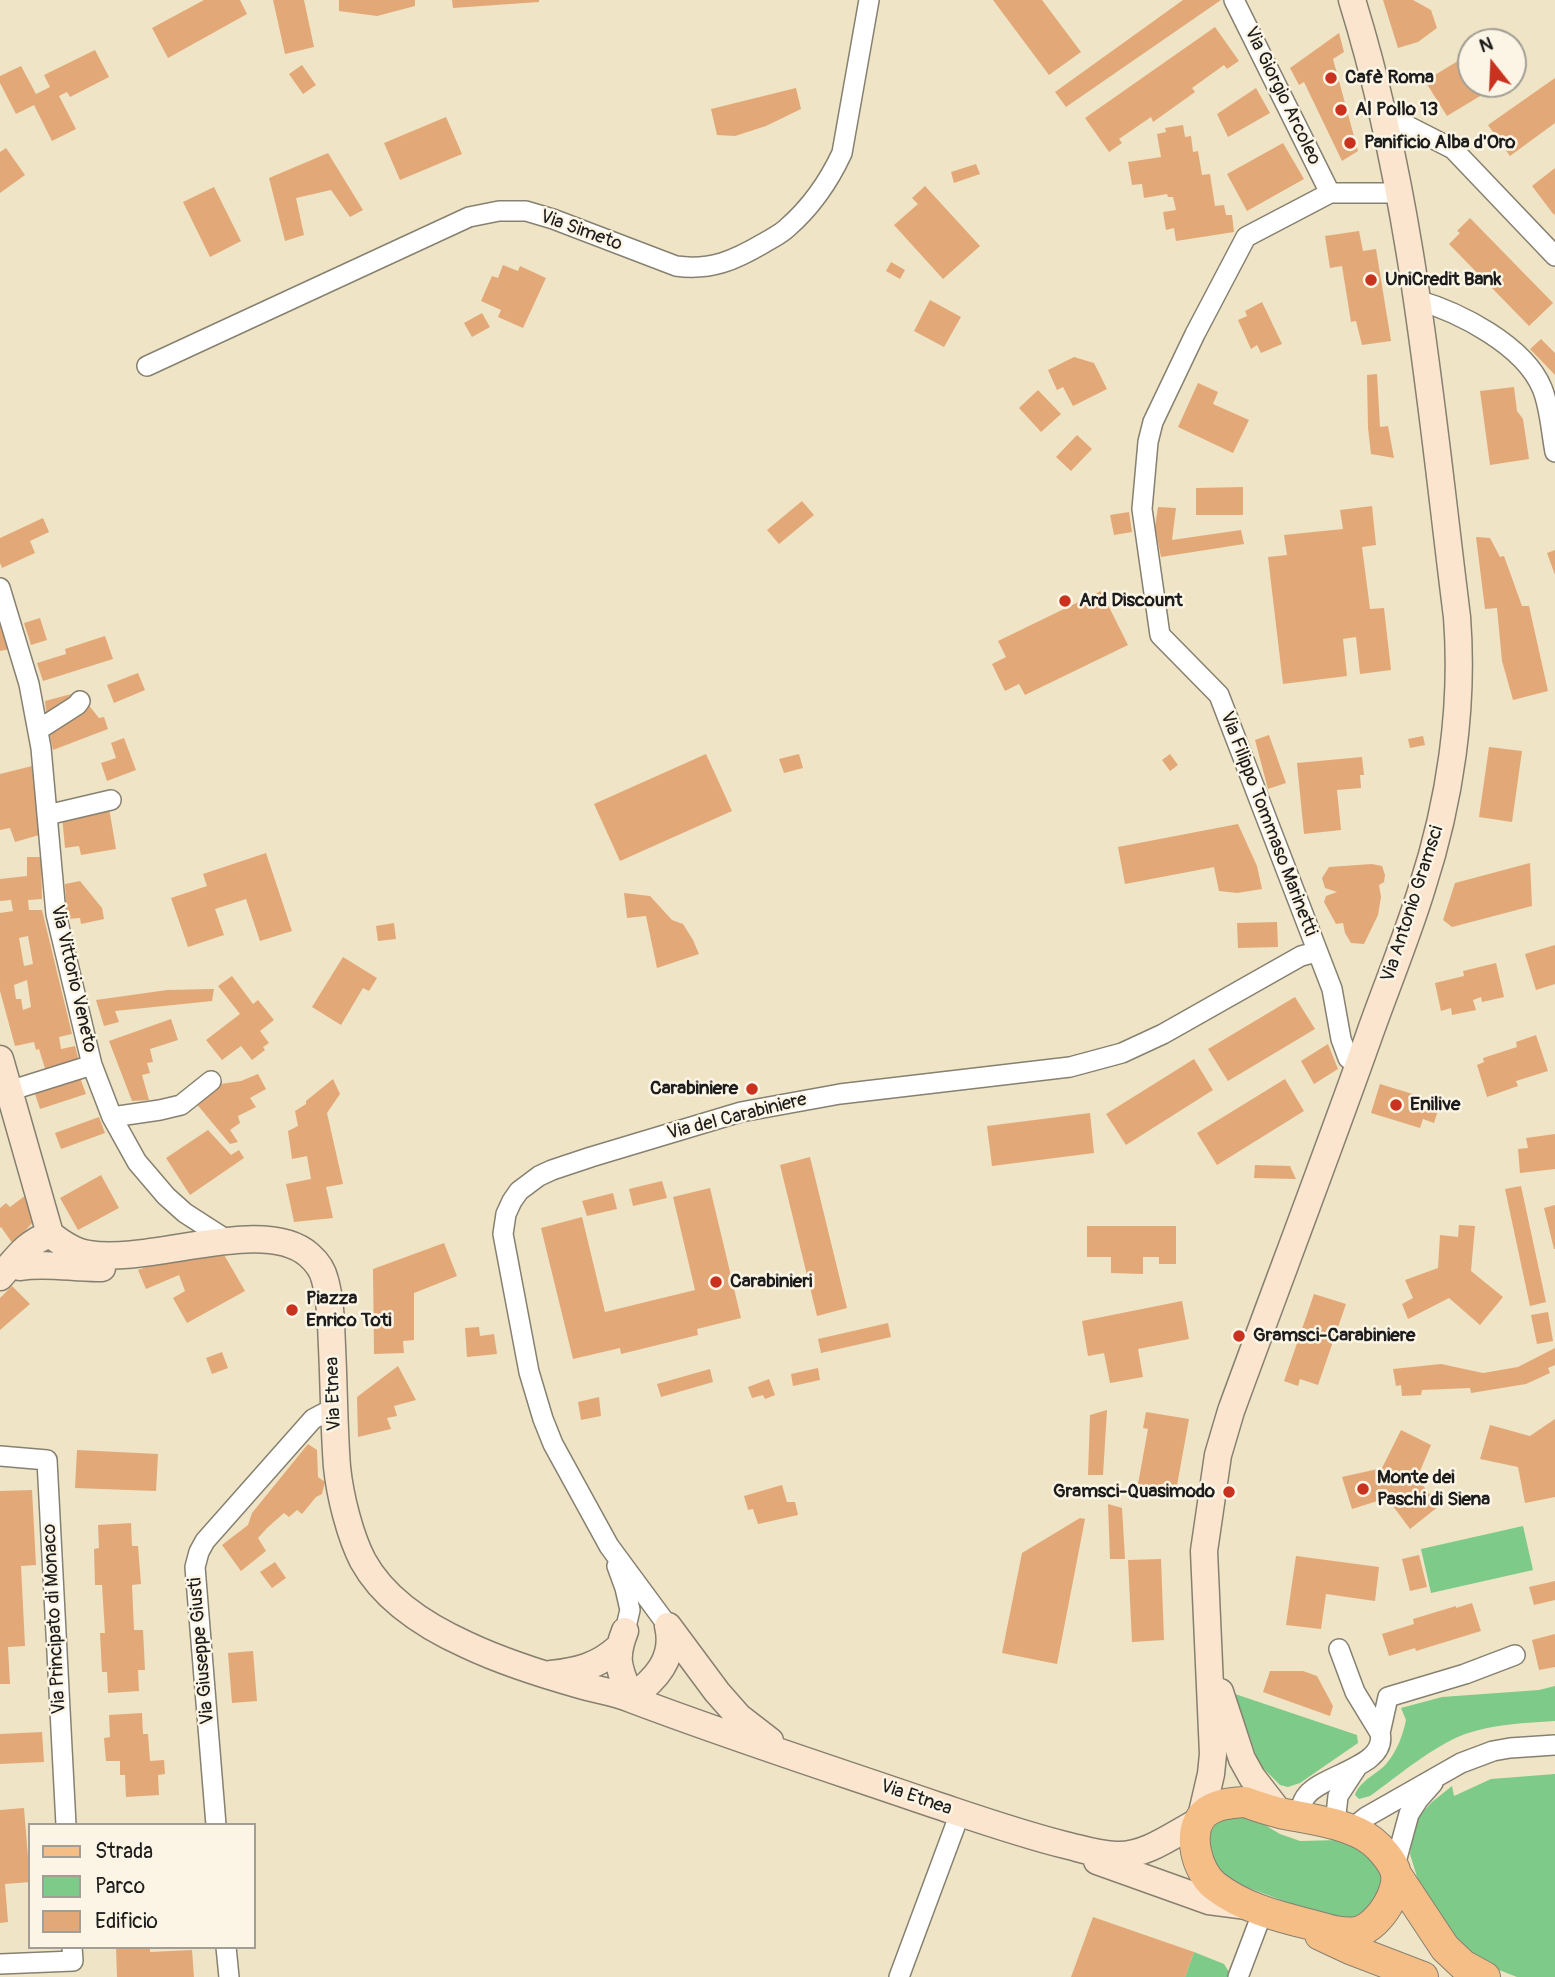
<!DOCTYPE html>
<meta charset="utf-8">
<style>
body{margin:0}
#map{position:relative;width:1555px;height:1977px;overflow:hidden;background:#efe4c5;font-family:Pangolin,sans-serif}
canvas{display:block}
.legend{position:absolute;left:28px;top:1823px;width:228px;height:126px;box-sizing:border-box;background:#fcf5e5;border:2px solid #a29e95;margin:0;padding:9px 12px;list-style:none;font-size:21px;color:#1c1c1c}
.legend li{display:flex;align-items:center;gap:14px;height:35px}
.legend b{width:35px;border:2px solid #a29e95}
.north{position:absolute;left:1457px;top:28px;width:70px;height:70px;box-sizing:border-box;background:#fcf5e5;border:2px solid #a29e95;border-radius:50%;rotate:342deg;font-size:19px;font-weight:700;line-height:28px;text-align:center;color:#1c1c1c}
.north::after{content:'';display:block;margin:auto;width:24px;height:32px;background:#c8321e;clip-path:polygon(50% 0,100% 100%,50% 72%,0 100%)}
</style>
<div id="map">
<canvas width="1555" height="1977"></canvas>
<ul class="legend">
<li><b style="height:9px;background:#f6be87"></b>Strada</li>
<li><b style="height:19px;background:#7dca89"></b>Parco</li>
<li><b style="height:19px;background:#e3a878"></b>Edificio</li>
</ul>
<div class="north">N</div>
</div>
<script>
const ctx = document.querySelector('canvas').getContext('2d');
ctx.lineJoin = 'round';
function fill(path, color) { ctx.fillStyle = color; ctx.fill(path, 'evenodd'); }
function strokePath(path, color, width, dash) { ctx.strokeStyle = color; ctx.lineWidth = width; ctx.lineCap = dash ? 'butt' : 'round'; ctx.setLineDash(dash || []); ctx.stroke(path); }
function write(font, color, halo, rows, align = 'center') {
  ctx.font = font + ' Pangolin,sans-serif'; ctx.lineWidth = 5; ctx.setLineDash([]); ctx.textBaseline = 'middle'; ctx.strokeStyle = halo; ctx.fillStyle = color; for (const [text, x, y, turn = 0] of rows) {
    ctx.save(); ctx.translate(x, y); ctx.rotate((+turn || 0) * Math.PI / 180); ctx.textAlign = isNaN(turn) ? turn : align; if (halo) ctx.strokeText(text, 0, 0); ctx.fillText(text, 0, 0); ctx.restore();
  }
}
const green = new Path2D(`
 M1523 1526 1533 1570 1431 1593 1421 1549Z
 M1555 1686V1721C1525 1723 1494 1724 1465 1734 1433 1746 1398 1776 1370 1796L1359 1799 1355 1795C1360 1780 1378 1774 1387 1763 1397 1751 1403 1735 1406 1720L1401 1708 1442 1697 1539 1690Z
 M1235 1694 1357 1735 1358 1743 1300 1783 1288 1787 1280 1785 1259 1764Z
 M1555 1774V1977H1517L1481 1963 1450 1935 1422 1893 1410 1854 1414 1827 1421 1814 1432 1802 1452 1786 1454 1796 1491 1779Z
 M1234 1814 1260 1822 1280 1834 1300 1841 1341 1840 1358 1844 1377 1864 1382 1878 1376 1907 1346 1924 1230 1881 1221 1875 1207 1843C1213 1825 1216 1821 1234 1814Z
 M1194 1952 1224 1964 1231 1975 1230 1977H1185Z`);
const building = new Path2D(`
 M204 0H240L247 14 168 58 152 28Z
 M273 0H304L314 47 285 54Z
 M339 0H415V6L377 16 339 11Z
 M452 0H539V2L453 8Z
 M993 0H1042L1081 52 1049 75Z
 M1183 0H1221L1066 107 1055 92Z
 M1383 0H1413L1431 10 1437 28 1418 42 1398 48Z
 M1215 27 1239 61 1227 69 1224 65 1192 88 1195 92 1153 122 1151 117 1119 139 1122 143 1109 152 1085 118Z
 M1339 33 1344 52 1333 59 1358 151 1342 161 1304 82 1299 85 1290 68Z
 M95 50 109 77 70 97 67 92 59 96 76 129 52 141 34 105 16 114 0 83V76L21 66 36 94 50 87 44 75Z
 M1471 53V84H1500L1447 116 1425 81Z
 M302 65 316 85 303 94 289 74Z
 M1555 78V123L1510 156 1488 125Z
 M796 88 801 109 766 126 735 136 717 135 711 109Z
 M1256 88 1270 113 1228 137 1217 114Z
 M446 117 462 154 400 180 384 143Z
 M1183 125 1185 137 1191 136 1193 152 1198 151 1202 175 1210 174 1215 206 1224 205 1226 215H1232L1234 232 1176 241 1174 228 1166 230 1163 212 1176 210 1173 197H1168L1167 194 1144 198 1142 184 1132 185 1128 162 1161 157 1157 134 1166 132 1165 128Z
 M1283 143 1304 179 1247 211 1227 174Z
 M6 148 25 175 0 193V152Z
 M328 153 363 210 350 217 331 190 296 198 304 235 285 241 269 178Z
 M976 164 980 174 954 183 951 172Z
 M1555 168V213L1554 215 1532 186Z
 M925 186 980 246 943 279 894 225 918 204 912 198Z
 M214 187 241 241 210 257 183 202Z
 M1470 218 1553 303 1529 326 1449 244 1460 233 1457 231Z
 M1359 231 1363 251 1376 249 1391 341 1362 345 1356 321 1351 322 1342 266 1330 268 1325 236Z
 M891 262 905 270 900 279 886 271Z
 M503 265 518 271 520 266 546 278 523 328 498 317 501 310 481 301 492 276 498 278Z
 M930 300 961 317 944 347 914 331Z
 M1262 302 1282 344 1261 353 1257 345 1251 349 1238 320 1247 316 1245 311Z
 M482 313 490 327 472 337 464 323Z
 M1541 339 1555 353V375L1530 349Z
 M1074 357 1094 363 1107 389 1073 406 1063 387 1057 390 1048 370Z
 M1377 374 1380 427 1388 426 1394 458 1371 454 1368 428 1367 375Z
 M1198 383 1218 392 1213 404 1249 420 1233 453 1178 427Z
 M1514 387 1517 411 1523 419 1529 459 1490 465 1480 391Z
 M1038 390 1061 414 1041 432 1019 408Z
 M1077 435 1092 449 1071 471 1056 457Z
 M1243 487V515H1196V488Z
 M802 501 814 515 779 544 767 530Z
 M1372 506 1376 545 1362 547 1370 609 1384 608 1391 670 1360 674 1356 637 1343 639 1347 676 1283 684 1268 557 1287 555 1284 535 1343 529 1340 510Z
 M1158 507 1176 508 1172 540 1241 530 1244 544 1161 557 1155 527Z
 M1129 512 1132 532 1114 535 1110 515Z
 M43 518 49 532 30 541 35 553 2 568 0 563V538Z
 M1476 537 1490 538 1500 557 1504 556 1522 606H1529L1548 691 1513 700 1502 661 1497 608 1485 609Z
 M1555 550V575L1547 553Z
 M1101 591 1128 645 1025 695 1019 684 1005 691 992 664 1006 657 998 641Z
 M0 616 10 649 0 651Z
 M40 618 47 640 31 645 24 623Z
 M105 636 113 659 43 681 37 663 66 654 65 649Z
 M138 673 145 690 114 703 107 685Z
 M75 693 47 721 45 701Z
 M87 703 99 718 104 717 108 729 53 750 48 728Z
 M1269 735 1286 783 1268 789 1255 740Z
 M1423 736 1425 745 1410 748 1408 739Z
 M124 738 136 770 107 781 101 763 116 758 111 743Z
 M1489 747 1522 751 1512 822 1479 817Z
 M706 754 732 811 620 861 594 804Z
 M799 754 803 768 784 773 779 759Z
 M1170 754 1178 765 1170 771 1162 760Z
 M1362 757 1364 775H1360L1361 788 1337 790 1341 830 1304 834 1297 763Z
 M32 766 39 835 15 842 10 828 0 830V774Z
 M109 808 116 849 81 855 79 846 65 848 62 816Z
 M1238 824 1257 866 1262 889 1237 893 1219 891 1214 867 1125 884 1118 847Z
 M266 853 292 931 260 941 246 899 215 909 224 935 188 947 171 898 207 886 203 874Z
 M27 857H41L42 899 28 900 29 910H42L72 1034 59 1037 61 1049 75 1046 80 1065 47 1075 39 1049 36 1050 34 1042 15 1046 0 991V913L13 911 11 900 0 901V879L27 876ZM28 936 33 964 24 966 19 938ZM27 980 31 1007 23 1010 21 999H16L14 985Z
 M1530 863 1532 906 1452 927 1443 920 1455 883Z
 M1372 864 1382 866 1385 875 1384 882 1379 885 1381 897 1378 915 1364 944 1351 943 1345 933 1343 923 1336 924 1324 902 1326 896 1337 892 1325 888 1322 878 1329 867Z
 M80 881 102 908 104 919 81 924 80 918 67 919 65 884Z
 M624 893 650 896 672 920 683 924 693 940 699 954 657 968 646 916 627 918Z
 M1277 922 1278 947 1238 948 1237 923Z
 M394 923 396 939 378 941 376 926Z
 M1555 945V984L1536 990 1525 954Z
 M343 957 377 978 369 991 363 988 341 1025 312 1007Z
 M1496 963 1504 997 1482 1002 1481 997 1473 1000 1476 1010 1452 1015 1451 1008 1441 1011 1435 983 1464 976 1463 971Z
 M232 976 253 1004 258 1000 274 1020 260 1031 269 1043 263 1047 265 1050 252 1060 241 1046 222 1060 206 1040 240 1014 218 986Z
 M214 989 212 1001 115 1011 119 1022 104 1026 96 1000 167 990Z
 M1295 997 1315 1029 1228 1081 1208 1049Z
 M171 1019 178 1040 150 1049 153 1062 147 1063 150 1073 142 1075 149 1100 132 1101 109 1041Z
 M1536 1035 1548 1071 1516 1081 1518 1086 1487 1097 1477 1065 1484 1062 1483 1058 1517 1047 1516 1042Z
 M1328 1044 1338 1069 1314 1084 1301 1061Z
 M1194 1059 1213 1090 1126 1145 1106 1114Z
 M258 1074 266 1089 250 1098 256 1107 238 1116 240 1123 230 1130 238 1142 230 1144 195 1102 214 1085 241 1081Z
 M79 1075 86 1094 40 1109 34 1091Z
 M333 1079 340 1094 327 1113 343 1184 326 1187 333 1218 294 1222 286 1184 311 1179 307 1156 292 1159 288 1131 298 1126 295 1111 306 1104V1101Z
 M1285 1079 1304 1111 1217 1165 1197 1133Z
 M1380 1084 1429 1099 1431 1094 1442 1098 1434 1123 1423 1119 1420 1128 1371 1113Z
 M1090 1113 1094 1153 992 1166 987 1126Z
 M99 1117 105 1133 61 1149 55 1133Z
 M208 1130 231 1155 239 1150 244 1158 190 1195 166 1158Z
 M1555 1134V1169L1520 1173 1518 1149 1528 1148 1526 1138Z
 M810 1157 847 1308 817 1316 780 1165Z
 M1255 1165 1290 1166 1296 1179 1254 1178Z
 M101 1175 119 1208 78 1230 60 1198Z
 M662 1181 667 1198 633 1206 629 1189Z
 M1521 1186 1546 1302 1530 1306 1505 1189Z
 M710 1188 741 1318 697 1329 698 1335 621 1354 620 1348 573 1359 541 1228 582 1217 605 1312 695 1290 673 1197Z
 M613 1193 617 1209 587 1216 582 1201Z
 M26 1195 35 1220 13 1244 1 1227 0 1228V1208L6 1203 10 1207Z
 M1555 1205V1249H1554L1544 1208Z
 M1459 1225 1475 1226 1471 1271 1503 1297 1480 1325 1449 1298 1408 1319 1402 1304 1413 1298 1405 1280 1438 1268 1440 1235 1458 1237Z
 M1087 1226H1176V1264H1159V1257H1143V1274L1111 1273V1257H1087Z
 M444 1243 457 1276 414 1293V1340L403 1341 404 1353 374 1354 373 1269Z
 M223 1253 245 1291 187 1323 173 1298 185 1291 179 1275 146 1289 138 1270 149 1266Z
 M12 1286 30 1304 0 1330V1298Z
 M1314 1294 1346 1304 1318 1385 1300 1379 1298 1386 1284 1381Z
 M1182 1301 1189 1339 1138 1349 1143 1377 1110 1383 1104 1353 1088 1356 1082 1321Z
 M1548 1312 1553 1341 1537 1344 1531 1315Z
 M888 1323 891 1337 821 1353 818 1339Z
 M479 1327 480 1336 494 1334 497 1354 467 1357 465 1328Z
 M1555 1348V1365L1548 1368 1550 1373 1526 1384 1471 1393 1470 1388 1422 1390 1421 1395 1402 1396 1401 1385 1396 1386 1393 1369 1441 1364 1483 1373 1518 1367Z
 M222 1352 228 1368 212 1374 206 1358Z
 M398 1366 416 1400 394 1406 397 1416 387 1418 391 1429 358 1437 357 1397Z
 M818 1368 820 1380 793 1386 791 1374Z
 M710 1369 713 1382 661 1397 657 1384Z
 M769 1379 775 1395 765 1399 763 1395 752 1398 748 1387Z
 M599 1397 601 1416 581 1420 578 1402Z
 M1107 1410 1103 1475H1088L1090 1415Z
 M1146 1412 1189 1419 1176 1491 1138 1484 1148 1429 1143 1428Z
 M1555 1419V1497L1525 1503 1518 1467 1480 1459 1490 1425 1530 1436Z
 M1401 1430 1431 1445 1417 1478 1439 1506 1410 1529 1387 1498 1352 1509 1342 1477 1382 1468Z
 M308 1444 317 1450 318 1477 325 1482 322 1494 316 1497 302 1514 297 1510 289 1517 284 1513 267 1528 258 1538 266 1551 241 1571 222 1545 248 1525 252 1513Z
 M77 1450 158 1454 156 1491 75 1488Z
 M782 1485 787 1502H795L798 1515 758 1524 753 1509 748 1510 744 1496Z
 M32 1490 36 1565 21 1566 25 1646 8 1647 10 1684H0V1491Z
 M1108 1504 1122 1508 1125 1559H1110Z
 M1080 1518 1085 1519 1057 1664 1002 1653 1022 1553Z
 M131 1523 132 1546H138L141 1584 132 1585 134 1630H143L145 1670H138L139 1691 108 1693 107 1672H102L100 1633H105L102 1585H95L94 1549 99 1548 98 1525Z
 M1419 1555 1427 1587 1410 1591 1402 1559Z
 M1296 1556 1379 1567 1375 1601 1326 1594 1321 1629 1286 1625Z
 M1161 1559 1164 1640 1132 1642 1128 1560Z
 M275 1562 286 1578 272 1588 260 1572Z
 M1555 1581V1600L1534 1605 1529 1587Z
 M1472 1603 1481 1631 1416 1651 1415 1648 1389 1656 1382 1634 1414 1624 1413 1619 1456 1606V1608Z
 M1555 1634V1667L1539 1670 1532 1640Z
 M253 1651 257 1701 232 1703 228 1653Z
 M1270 1671H1303L1317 1676 1333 1706 1330 1716 1263 1692Z
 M142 1713 143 1734H148L150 1761 164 1760 165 1774 158 1775 159 1795 126 1797 125 1775H120V1761H106L104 1738 110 1737 109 1715Z
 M42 1732 44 1762 0 1764V1734Z
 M24 1808 30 1882 5 1884 8 1922 0 1923V1810Z
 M1093 1917 1194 1952 1185 1977H1071Z
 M116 1947H150V1952L192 1950 194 1977H117Z`);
const street = new Path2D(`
 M1234 0 1330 193
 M1384 119 1404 124 1453 149 1555 256
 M1417 300C1459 312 1524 345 1542 388 1550 407 1551 431 1555 452
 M147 366 469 217 499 211H526L553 219 676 266C711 271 735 260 764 243 772 238 781 234 787 228 810 208 829 181 842 153L869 0
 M0 588 29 684 41 748 56 914 92 1065 112 1117 137 1162 166 1196 185 1213 227 1240
 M38 730 77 705 80 701
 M47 815 111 800
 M1359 1066 1348 1058 1341 1039 1332 989 1219 695 1160 635 1142 509 1148 442 1153 422 1195 334 1246 237 1330 193H1399
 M9 1091 92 1065
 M112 1117 160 1110 181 1105 211 1081
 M0 1456 47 1460 66 1825
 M617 1566 625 1588 630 1610 625 1631
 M668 1626 609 1546 553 1444 543 1419 529 1372 503 1234 506 1214 512 1201 519 1191 539 1176 552 1170 591 1157 741 1112 840 1094 1070 1067 1122 1053 1163 1034 1301 956 1316 952
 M1380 1733 1388 1697 1465 1674 1515 1655
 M1298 1816C1300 1810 1302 1800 1307 1795 1324 1774 1388 1766 1380 1733L1355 1692 1339 1649
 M1335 1824 1338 1796 1357 1767
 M216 1825 195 1567 199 1552 205 1541 313 1419 334 1408
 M1350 1830 1366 1817 1461 1763 1493 1751 1510 1748 1555 1745
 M1394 1869 1409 1814 1418 1800 1433 1783
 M226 1947 229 1977
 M0 1964 73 1961 72 1947
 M899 1977 960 1813
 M1238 1977 1263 1911`);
const secondary = new Path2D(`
 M0 1059 50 1234C61 1243 74 1252 89 1254 150 1265 264 1215 309 1255 317 1262 323 1271 325 1280 331 1302 331 1325 332 1347 334 1387 334 1428 337 1467 340 1496 350 1536 363 1561 385 1601 427 1627 467 1645 503 1662 541 1674 580 1685 597 1690 615 1692 631 1699 731 1737 834 1770 936 1805 978 1819 1021 1834 1065 1845 1082 1849 1099 1855 1117 1855 1146 1856 1174 1834 1199 1821
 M20 1267C48 1262 75 1269 102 1268
 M0 1277C17 1258 25 1244 50 1234
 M668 1626 717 1692 739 1717 770 1741
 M625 1631C613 1661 620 1670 631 1698 655 1680 676 1659 668 1626
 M551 1674C578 1671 598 1666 618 1648
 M1220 1692 1242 1759 1252 1777 1279 1812
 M1201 1817 1211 1774 1213 1754 1204 1551 1218 1455 1231 1411C1277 1285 1325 1160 1370 1033 1387 985 1407 937 1422 888 1450 802 1464 708 1457 617 1431 411 1414 199 1352 0
 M1097 1861 1209 1901 1247 1906`);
const primary = new Path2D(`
 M1245 1802C1256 1806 1268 1810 1280 1813 1308 1819 1349 1823 1372 1841 1381 1848 1391 1860 1395 1870 1402 1890 1379 1925 1360 1931 1343 1936 1325 1928 1308 1924 1276 1916 1242 1907 1215 1886 1197 1872 1186 1832 1204 1814 1215 1804 1231 1803 1245 1802Z
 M1396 1874 1445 1948 1463 1965 1485 1977
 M1320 1935 1350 1949 1423 1977`);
const markers = [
 [1331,78,7,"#c8321e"],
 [1341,110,7,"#c8321e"],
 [1350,143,7,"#c8321e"],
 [1371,280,7,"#c8321e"],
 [1065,601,7,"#c8321e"],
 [752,1089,7,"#c8321e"],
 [1396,1105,7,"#c8321e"],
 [716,1282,7,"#c8321e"],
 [292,1310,7,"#c8321e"],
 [1239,1336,7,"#c8321e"],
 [1363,1489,7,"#c8321e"],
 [1229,1492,7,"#c8321e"]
];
const poiNames = [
 ["Cafè Roma",1345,78],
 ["Al Pollo 13",1355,110],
 ["Panificio Alba d'Oro",1364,143],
 ["UniCredit Bank",1385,280],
 ["Ard Discount",1079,601],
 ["Carabiniere",738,1089,"right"],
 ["Enilive",1410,1105],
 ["Carabinieri",730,1282],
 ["Piazza",306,1299],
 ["Enrico Toti",306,1321],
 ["Gramsci-Carabiniere",1253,1336],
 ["Monte dei",1377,1478],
 ["Paschi di Siena",1377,1500],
 ["Gramsci-Quasimodo",1215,1492,"right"]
];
const streetNames = [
 ["Via Giorgio Arcoleo",1282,96,64],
 ["Via Simeto",581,231,20],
 ["Via Filippo Tommaso Marinetti",1268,824,69],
 ["Via Antonio Gramsci",1413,904,-72],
 ["Via Vittorio Veneto",73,979,77],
 ["Via del Carabiniere",737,1117,-14],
 ["Via Etnea",334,1394,-92],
 ["Via Principato di Monaco",55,1619,-93],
 ["Via Giuseppe Giusti",202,1651,-95],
 ["Via Etnea",916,1798,19]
];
fill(green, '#7dca89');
fill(building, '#e3a878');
strokePath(street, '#868070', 22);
strokePath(secondary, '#868070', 29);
strokePath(primary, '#868070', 32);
strokePath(street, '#fff', 19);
strokePath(secondary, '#fbe5cf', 26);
strokePath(primary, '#f6be87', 30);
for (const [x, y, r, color] of markers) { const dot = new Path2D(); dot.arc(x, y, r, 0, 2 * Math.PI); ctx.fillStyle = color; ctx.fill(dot); strokePath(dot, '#fcf5e5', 2.5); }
write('bold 19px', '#1c1c1c', '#fcf5e5', poiNames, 'left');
write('19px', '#1c1c1c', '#fcf5e5', streetNames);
</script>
